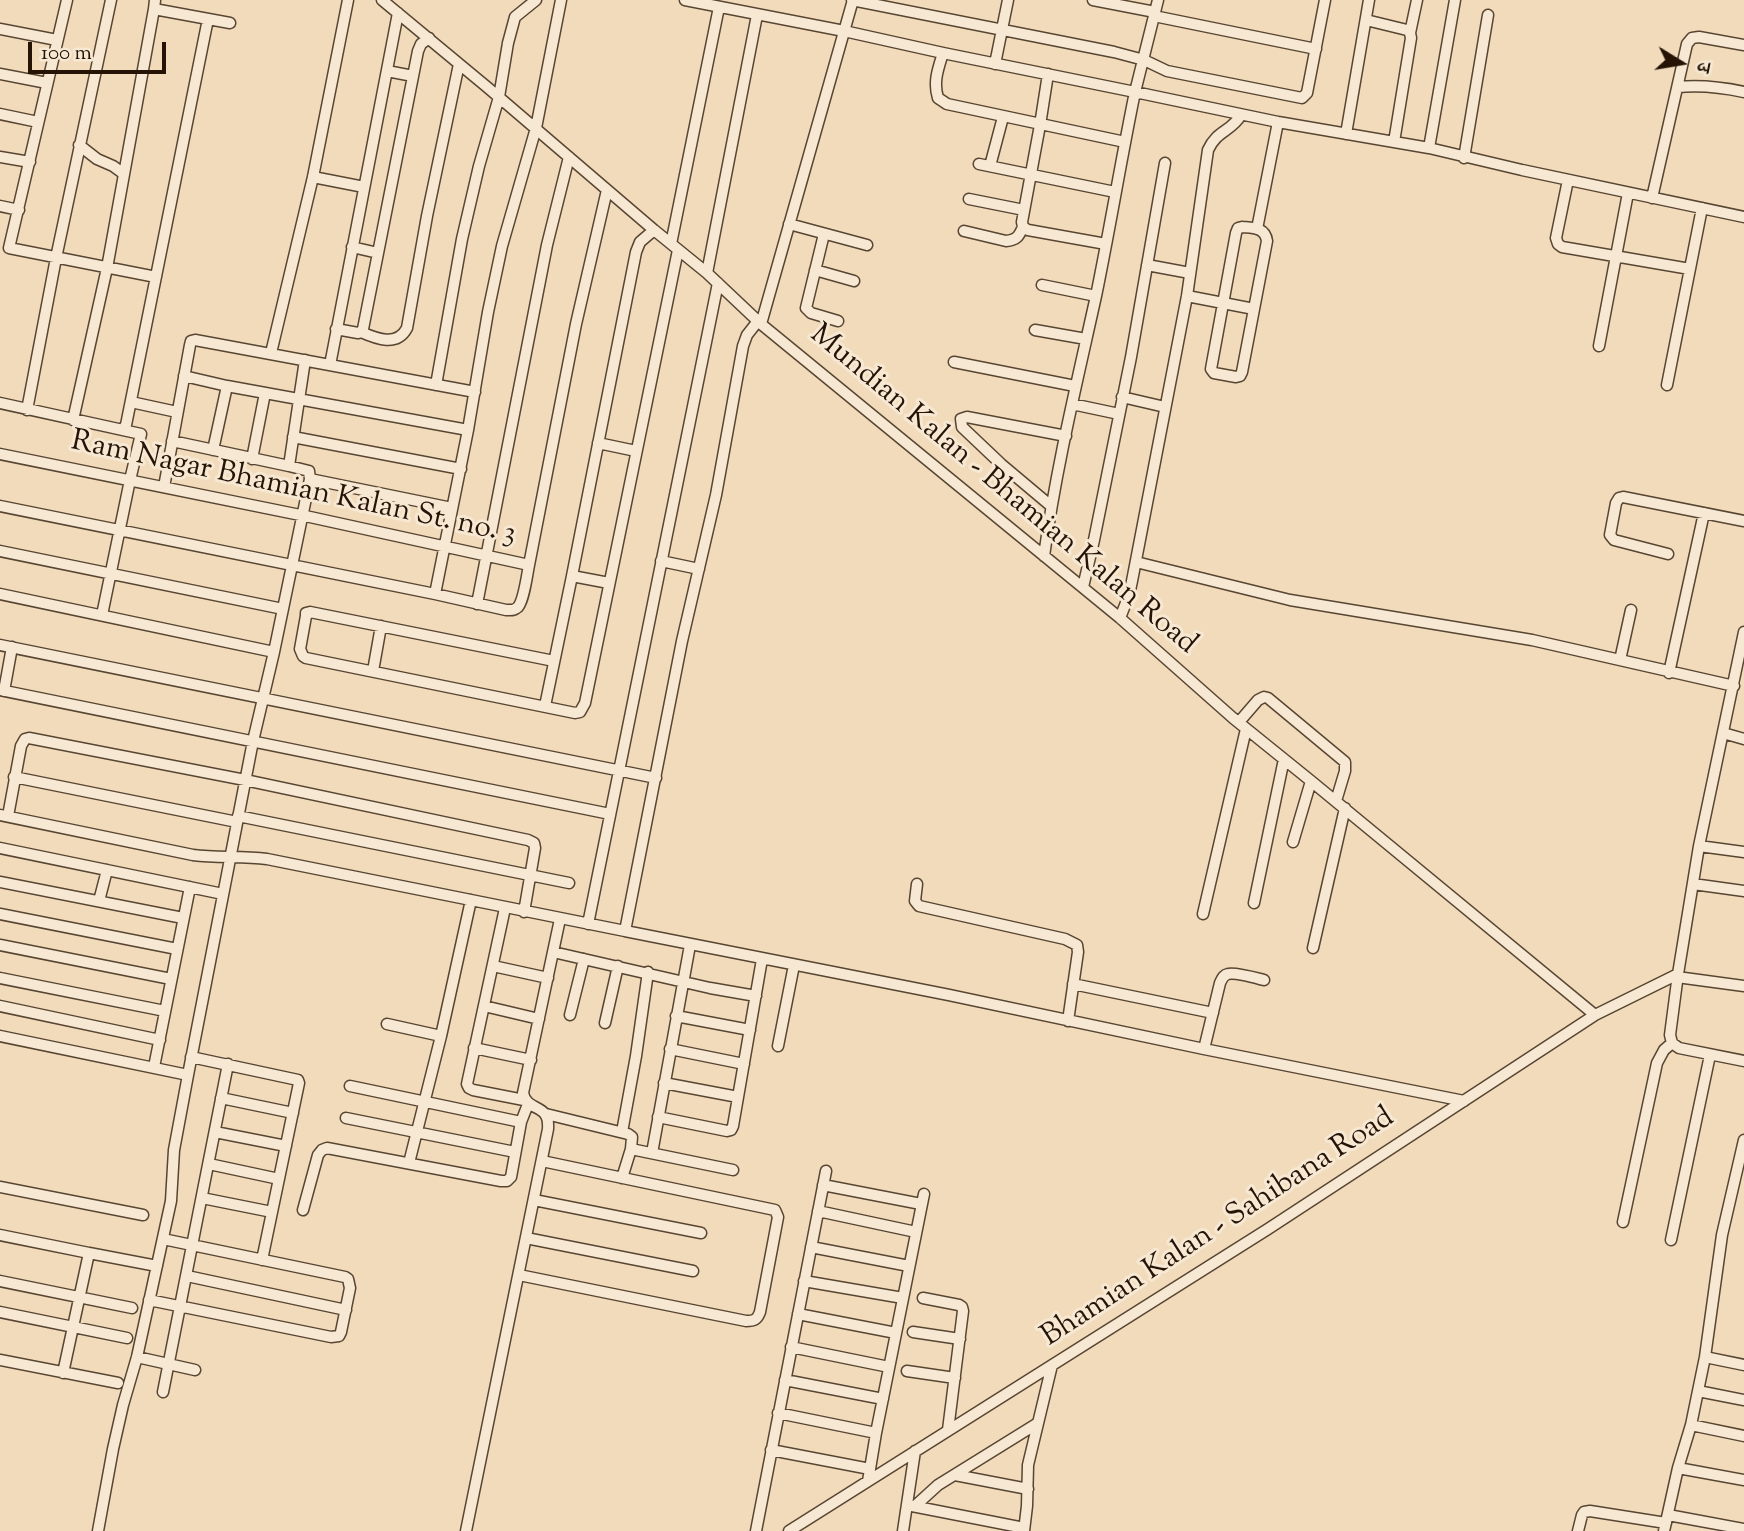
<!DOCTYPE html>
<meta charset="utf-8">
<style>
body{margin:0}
#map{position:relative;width:1744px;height:1531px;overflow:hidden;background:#f1dbbb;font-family:"Sorts Mill Goudy","Noto Serif Devanagari",serif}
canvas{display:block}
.north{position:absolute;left:1646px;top:28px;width:70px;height:70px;-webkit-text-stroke:5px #f6e8d3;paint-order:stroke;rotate:101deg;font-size:19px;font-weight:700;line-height:28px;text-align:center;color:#251305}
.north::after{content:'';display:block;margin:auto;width:24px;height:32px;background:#251305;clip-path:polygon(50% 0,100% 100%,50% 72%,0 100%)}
.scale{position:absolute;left:28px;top:42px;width:138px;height:32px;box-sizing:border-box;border:4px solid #251305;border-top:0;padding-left:9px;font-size:21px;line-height:24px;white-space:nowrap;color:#251305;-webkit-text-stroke:5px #f6e8d3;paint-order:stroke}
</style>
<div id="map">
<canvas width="1744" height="1531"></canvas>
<div class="north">उ</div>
<div class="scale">100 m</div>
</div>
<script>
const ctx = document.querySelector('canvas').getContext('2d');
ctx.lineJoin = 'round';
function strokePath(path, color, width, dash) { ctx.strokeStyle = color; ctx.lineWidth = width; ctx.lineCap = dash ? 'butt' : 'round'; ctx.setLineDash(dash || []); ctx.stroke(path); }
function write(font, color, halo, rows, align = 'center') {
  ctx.font = font + ' "Sorts Mill Goudy",serif'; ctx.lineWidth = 6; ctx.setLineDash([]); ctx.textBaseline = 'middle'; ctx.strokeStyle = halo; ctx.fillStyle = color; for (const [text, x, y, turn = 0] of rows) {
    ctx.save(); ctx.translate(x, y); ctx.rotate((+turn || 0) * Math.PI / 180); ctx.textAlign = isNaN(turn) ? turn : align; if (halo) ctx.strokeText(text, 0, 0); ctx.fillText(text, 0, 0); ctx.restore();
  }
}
const minor = new Path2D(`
 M67 0 9 248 156 277
 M155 0 154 9 230 23
 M382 0 487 87 654 230 707 273 761 324 1120 618 1233 718 1311 781 1595 1015
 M685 0 844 31 943 53 1135 92 1158 0
 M852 0 1114 52 1144 60 1167 71 1302 98 1307 93 1325 0
 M1093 0 1155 12
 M1154 16 1316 49
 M1366 20 1407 30 1410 33 1411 38 1394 142
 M0 29 57 40
 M1410 33 1417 0
 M943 53C938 69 933 82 938 98L947 104 1125 142
 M995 64 1008 0
 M387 71 413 76
 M0 74 47 83
 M1048 74 1040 125 1022 222 1023 227 1028 230 1106 244
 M1678 87C1701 85 1721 87 1744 92
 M0 114 38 122
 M1346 134 1369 0
 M79 145 97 159 113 166 124 174
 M1429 148 1455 0
 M0 157 30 162
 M1464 158 1488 15
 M979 164 1115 192
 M990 166 1003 117
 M313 177 364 187
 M1568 180 1556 238 1558 244 1562 247 1690 269
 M1652 198 1687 44 1692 38 1699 37 1744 45
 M969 199 1024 210
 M0 206 19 210
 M789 224 867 245
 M1242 227C1253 228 1265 227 1267 241L1242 372 1240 376 1236 377 1214 373 1211 369 1236 233 1238 228Z
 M1257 229 1278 122
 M964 231 1006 241C1017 240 1019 236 1023 227
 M824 234 806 308 811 313 838 321
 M671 244 719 7
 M352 247 378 253
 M1147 265 1190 273
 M815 270 854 281
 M707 273 757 15
 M1042 285 1096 296
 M1187 296 1254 309
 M761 324 853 0
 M336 329 358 333 361 332 363 329 418 51 421 44 429 38
 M1035 330 1086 339
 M361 332C377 339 397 347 407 328L427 216 459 64
 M1599 346 1628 193
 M271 353 313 177 348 0
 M305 360 289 466 309 471 310 479 452 508
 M954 362 1075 386
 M330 365 398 13
 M184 376 227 386 468 430
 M436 385 462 239 479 166 499 97 508 43 515 17 536 0
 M1667 385 1702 208
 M1122 397 1165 407
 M131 402 177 412
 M0 403 141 434 130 480 102 615
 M1072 404 1119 414
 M27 410 56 258 111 0
 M73 420 107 268 154 9
 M123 429 126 425 208 19
 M293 437 461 469
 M172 441 289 466
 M598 443 636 451
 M213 450 227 386
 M0 454 310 517 529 565 576 324 607 190
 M252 459 265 393
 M164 487 190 345 191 341 195 340 475 392
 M0 506 435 594 506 610C512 610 513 611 518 607 524 600 527 575 529 565
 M1051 506 1001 464 962 427 961 419 967 417 1066 436
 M0 551 283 609
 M1668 554 1614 540 1610 535 1616 503 1619 498 1623 497 1744 521
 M1044 556C1056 468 1077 382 1096 296 1110 228 1121 160 1135 92L1278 122 1429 148 1522 170 1744 217
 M661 561 699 569
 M1136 562 1290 600 1532 640 1734 686
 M572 576 609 583
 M1083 587 1094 540 1131 357 1165 163
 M0 594 274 652
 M435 594 468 430 488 312 502 246 536 128 561 0
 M477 604 547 245 569 157
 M1120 618 1129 595 1132 581 1187 296 1208 150C1217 130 1231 132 1241 115
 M1744 632 1699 846 1678 974 1670 1035 1672 1043 1679 1048 1744 1061
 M0 645 656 778
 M1620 660 1631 610
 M554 661 310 612 306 613V616L300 649 303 656 306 658 575 713 580 712 585 703 678 250
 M373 671 381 626
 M1669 673 1704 513
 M0 690 610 814
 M4 691 12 647
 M545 706 572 576 636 252 640 242 654 230
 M1239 722 1258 700 1264 697 1268 698 1345 762V771L1336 801
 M1723 733 1744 739
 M14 777 237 822
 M0 815 193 855C217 858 242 856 267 859L625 931 682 641 716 495 743 346 747 335 758 321
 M8 816 21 746 25 739 29 738 245 780 528 840 534 843 535 848 524 912
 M238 816 569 883
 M1293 842 1311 781
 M1699 846 1744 852
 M0 848 223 894
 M0 882 183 918
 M917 884 915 901 919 906 1065 939 1077 945 1078 952 1068 1021
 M1693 884 1744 891
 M99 901 107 870
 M1254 903 1284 759
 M505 908 467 1084 469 1088 473 1090 524 1100
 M0 914 177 949
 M1203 914 1246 729
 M588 924C630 710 676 497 718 283
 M625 931 949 995 1204 1049 1464 1101
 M0 945 171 979
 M1313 948 1345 808
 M553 952 710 988 756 996
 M493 966 548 978
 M1677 977 1744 986
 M0 978 165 1011
 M1073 984 1213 1013
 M0 1006 160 1040
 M484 1006 539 1019
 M570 1015 584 959
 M676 1016 750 1030
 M605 1023 618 966
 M387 1024 441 1036
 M0 1036 188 1075
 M778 1046 794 965
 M474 1048 531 1060
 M670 1049 744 1064
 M1204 1049 1220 983C1222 979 1223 975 1228 974 1235 972 1256 978 1264 980
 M191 1057 298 1080 299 1083 262 1260
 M154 1067 190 887
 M664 1083 738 1097
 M350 1086 521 1122
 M221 1098 293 1113
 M546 1114 628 1134 632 1137 631 1149 622 1178
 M658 1117 727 1131 731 1130 733 1126 762 959
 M346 1118 515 1152
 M215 1132 286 1146
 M622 1132 636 1056 648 972
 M631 1149 733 1170
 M652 1153 690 945
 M409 1163 441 1036 471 900
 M209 1164 279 1179
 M823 1185 921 1204
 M0 1187 143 1215
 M202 1198 272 1212
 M534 1200 701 1233
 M303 1210 318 1155 322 1150 327 1148 501 1181H507L511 1177 521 1122 528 1104
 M818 1211 916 1232
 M1623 1222 1657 1063 1664 1050 1672 1043
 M0 1235 89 1253
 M526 1238 693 1271
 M1671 1240 1710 1055
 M811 1247 909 1266
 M519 1275 746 1321C754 1321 757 1320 760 1312L778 1217 775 1210 542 1161
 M187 1276 346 1310
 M0 1281 132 1308
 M804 1281 903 1298
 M923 1298 959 1305 962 1307 963 1311 948 1430
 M149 1300 331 1337 339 1336 341 1332 350 1288 348 1279 345 1277 163 1239
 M0 1312 127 1338
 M798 1314 896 1333
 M913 1332 960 1339
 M791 1347 889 1367
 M137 1357 195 1370
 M1705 1357 1744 1365
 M0 1360 118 1383
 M907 1371 955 1378
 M63 1373 89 1253 157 1266
 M785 1380 883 1399
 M1698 1391 1744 1400
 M163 1392 228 1064
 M778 1413 876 1433
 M1691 1425 1744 1436
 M771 1450 870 1469
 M1678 1468 1744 1480
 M955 1475 1028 1489
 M868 1481 876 1433 924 1194
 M907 1505 1024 1528
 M915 1506 938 1485 1038 1423
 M1668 1515 1744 1529
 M98 1531 113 1449 123 1405 137 1357 171 1201 174 1150 188 1075 253 741 274 652 310 479
 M466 1531 548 1129C550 1102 527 1113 523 1093L560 919
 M756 1531 826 1171
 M789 1531 1268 1229 1595 1015 1678 974
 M903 1531 915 1451
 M1024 1531 1027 1506 1028 1465 1052 1365
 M1578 1531 1582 1515 1584 1512 1590 1511 1666 1523
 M1664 1531 1678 1468 1691 1425 1705 1357 1722 1235 1744 1140`);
const streetNames = [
 ["Ram Nagar Bhamian Kalan St. no. 3",293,490,12],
 ["Mundian Kalan - Bhamian Kalan Road",1002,491,40],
 ["Bhamian Kalan - Sahibana Road",1219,1229,-33]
];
strokePath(minor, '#584532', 13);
strokePath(minor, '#f6e8d3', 10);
write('30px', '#251305', '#f6e8d3', streetNames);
</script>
